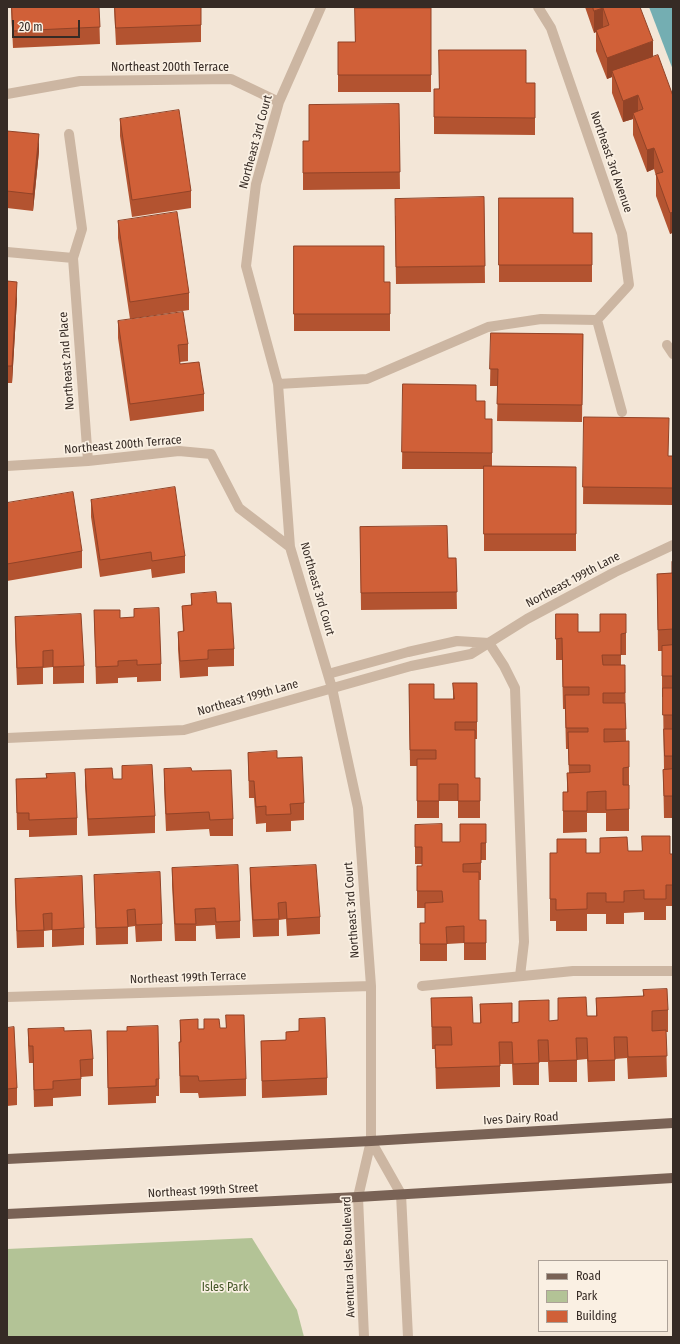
<!DOCTYPE html>
<style>
body{margin:0}
#map{position:relative;width:680px;height:1344px;overflow:hidden;background:#f3e6d7;font-family:"Fira Sans Condensed",sans-serif}
canvas{display:block}
.frame{position:absolute;inset:0;border:8px solid #362b25;pointer-events:none}
.legend{position:absolute;left:538px;top:1260px;width:130px;height:72px;box-sizing:border-box;background:#faf0e3;border:1px solid #aca197;margin:0;padding:5px 7px;list-style:none;font-size:12px;color:#362b25}
.legend li{display:flex;align-items:center;gap:8px;height:20px}
.legend b{width:20px;border:1px solid #aca197}
.scale{position:absolute;left:12px;top:20px;width:68px;height:18px;box-sizing:border-box;border:2px solid #362b25;border-top:0;padding-left:5px;font-size:12px;line-height:14px;white-space:nowrap;color:#362b25;-webkit-text-stroke:3px #faf0e3;paint-order:stroke}
</style>
<div id="map">
<canvas width="680" height="1344"></canvas>
<div class="frame"></div>
<ul class="legend">
<li><b style="height:5px;background:#796255"></b>Road</li>
<li><b style="height:11px;background:#b3c396"></b>Park</li>
<li><b style="height:11px;background:#d06038"></b>Building</li>
</ul>
<div class="scale">20 m</div>
</div>
<script>
const ctx = document.querySelector('canvas').getContext('2d');
ctx.lineJoin = 'round';
function fill(path, color) { ctx.fillStyle = color; ctx.fill(path, 'evenodd'); }
function strokePath(path, color, width, dash) { ctx.strokeStyle = color; ctx.lineWidth = width; ctx.lineCap = dash ? 'butt' : 'round'; ctx.setLineDash(dash || []); ctx.stroke(path); }
function write(font, color, halo, rows, align = 'center') {
  ctx.font = font + ' "Fira Sans Condensed",sans-serif'; ctx.lineWidth = 3.5; ctx.setLineDash([]); ctx.textBaseline = 'middle'; ctx.strokeStyle = halo; ctx.fillStyle = color; for (const [text, x, y, turn = 0] of rows) {
    ctx.save(); ctx.translate(x, y); ctx.rotate((+turn || 0) * Math.PI / 180); ctx.textAlign = isNaN(turn) ? turn : align; if (halo) ctx.strokeText(text, 0, 0); ctx.fillText(text, 0, 0); ctx.restore();
  }
}
const green = new Path2D(`
 M252 1238 297 1310 304 1337H7V1249Z`);
const water = new Path2D(`
 M649 7H673V70Z`);
const minor = new Path2D(`
 M321 7 279 102 256 184 246 266 278 384 290 547 332 688 358 808 371 986V1141L358 1197 364 1337
 M538 7 551 28 622 234 629 285 597 320
 M7 94 80 81 231 79 279 102
 M69 134 82 229 73 258 88 461
 M7 252 73 258
 M597 320 622 412
 M667 345 673 354
 M278 384 367 379 488 327 541 319 597 320
 M7 466 88 461 179 451 211 454 239 508 290 547
 M489 643 504 666 515 688 524 942 520 976
 M328 674 408 652 457 641 489 643
 M7 738 184 730 411 666 471 654 527 619 615 572 673 545
 M422 986 573 971H673
 M7 997 371 986
 M371 1141 401 1194 408 1337`);
const major = new Path2D(`
 M7 1159 371 1141 673 1123
 M7 1214 358 1197 673 1178`);
const wall = new Path2D(`
 M11 7H99L100 44 13 48Z
 M114 7H201V42L116 45Z
 M585 7H640L653 56 673 96V249L672 247V233L670 234 656 196V176L654 169 647 172 633 135V119L623 122 612 93V77L607 79 596 51V32L594 33Z
 M431 8V92H338V42H355Z
 M526 83H535V135L434 134V89Z
 M399 104 400 189 303 190V141H309Z
 M120 119 191 191V208L132 217 120 136Z
 M7 131 39 151 33 211 7 208Z
 M484 197 485 283 396 284 395 216Z
 M499 198 573 233H592V282H499Z
 M118 221 189 293V310L130 319 118 238Z
 M294 246 384 282H390V331H294Z
 M7 281 17 299 12 383H7Z
 M118 321 188 344V361L180 362V364L204 394V411L130 421 118 338Z
 M491 333 583 334 582 422 497 421 498 386H490Z
 M403 384 485 419H492V466L576 467V551H484V469H402Z
 M584 417 668 456H673V505L583 504Z
 M91 500 185 556V573L152 578 151 569 100 577 91 517Z
 M7 503 82 551V568L7 581Z
 M360 527 448 558H456L457 609 361 610Z
 M673 561V818H664L663 770H664L663 697H662V651H658L657 574 672 573Z
 M191 594 217 603 234 649V666L208 667V676L180 678 178 649V632H183L182 606 191 605Z
 M134 609 161 664V681L137 682V677L118 678V683L96 684 94 610 120 618 134 617Z
 M556 614 578 632H600V614H626V655H621V665H625L626 741 629 767V831H606V813H587V832L563 833V792H567V773H569L568 749H566L565 709H563L562 660H556Z
 M15 617 84 666V683L53 684V667L43 668V684L17 685 15 634Z
 M453 683H477V739H475V778H480V818H458V801H439V818H417V766H410L409 684 434 699H453Z
 M248 753 277 758 304 803V820L291 821V831L266 832V823L256 824 254 798H249Z
 M122 766 155 816V833L88 836 85 786V769L113 779H122Z
 M164 769 192 771 233 819V836H210L209 829 166 831 164 786Z
 M46 774 77 818V835L29 837V830H17L16 779 46 778Z
 M460 824H486V860H481V880H479V920H486V960H464V943L447 944V961H420V923H425V908H417V866H422V864H415V825L442 842H460Z
 M642 836 670 854H673V906H666V920H644V912L624 913V924H606V914H587V931H556V921H550V853H557V839L586 853H600L628 851H642Z
 M172 868 240 921V938L216 939 215 925 196 926V941H175L172 885Z
 M250 868 320 917V934L287 936 286 919 279 920V936L253 937 250 885Z
 M94 875 162 924V941L136 942 135 926 128 927V944L96 945Z
 M15 879 84 928V945L52 947V930L44 931V947L17 948 15 896Z
 M643 990 668 1010V1032H666L667 1077 628 1079 627 1058 615 1059V1081L588 1082 587 1059 577 1060V1082H549L548 1062H539V1085H513L512 1064H500V1087L436 1089 435 1049H432L431 998 473 1023H480V1004L512 1023 519 1022V1001L549 1021 558 1020V998L587 1016H596V998L643 996Z
 M226 1015 246 1079V1096L199 1098 198 1093H180L179 1059V1042H180V1020L198 1029 226 1028Z
 M299 1019 327 1078V1095L262 1098 261 1041 286 1040V1032L299 1031Z
 M7 1028 17 1088V1105L7 1106Z
 M28 1029 64 1031 93 1059V1076L81 1077V1096L53 1098V1106L34 1107 33 1063H29L28 1046Z
 M107 1031 159 1079V1096H156V1103L108 1105Z`);
const shadedWall = new Path2D(`
 M603 8V30H596V32L594 33V11Z
 M653 41V62L612 71V77L607 79V58Z
 M638 95V117L633 113V119L623 122V101Z
 M39 134V151L33 211V194Z
 M654 148V169L647 172V150Z
 M673 212 672 233 670 234V213Z
 M17 282V299L12 383V366Z`);
const building = new Path2D(`
 M12 7H99L100 27 13 31Z
 M115 7H201V25L116 28Z
 M593 7H640L653 41 607 58 596 30 609 25 603 8 594 11Z
 M355 8H431V75H338V42H355Z
 M439 50H526V83H535V118L434 117V89H439Z
 M658 55 673 96V212L670 213 656 174 663 172 654 148 647 150 633 113 643 109 638 95 623 101 612 71Z
 M399 104 400 172 303 173V141H309V105Z
 M179 110 191 191 132 200 120 119Z
 M7 131 39 134 33 194 7 191Z
 M484 197 485 266 396 267 395 199Z
 M499 198H573V233H592V265H499Z
 M177 212 189 293 130 302 118 221Z
 M294 246H384V282H390V314H294Z
 M7 281 17 282 12 366H7Z
 M183 312 188 344 178 345 180 364 199 362 204 394 130 404 118 321Z
 M491 333 583 334 582 405 497 404 498 369H490Z
 M403 384 476 385V401H485V419H492V453L402 452Z
 M584 417 669 418 668 456H673V488L583 487Z
 M484 466 576 467V534H484Z
 M175 487 185 556 152 561 151 552 100 560 91 500Z
 M73 492 82 551 7 564V503Z
 M447 526 448 558H456L457 592 361 593 360 527Z
 M673 561V629L658 630 657 574 672 573V562Z
 M216 592 217 603H231L234 649 208 650V659L180 661 178 632 184 631 182 606 192 605 191 594Z
 M159 608 161 664 137 665V660L118 661V666L96 667 94 610H120V618L134 617V609Z
 M81 614 84 666 53 667V650L43 651V667L17 668 15 617Z
 M556 614H578V632H600V614H626V633L621 634V655H602L603 665H625V693H603V703H625L626 729H604V742L629 741V767L623 768V785H629V809L606 810V791L587 792V811H563V792H568L567 773 590 772V765H569L568 732H588V728H566L565 695H589V687H563L562 638 556 639Z
 M673 645V676H662V646Z
 M453 683H477V722H455V730H475V778H480V801H458V784H439V801H417V759H436V750H410L409 684H434V699H454Z
 M663 688H673V715H663Z
 M664 729H673V756H665Z
 M277 751V758L302 757 304 803 290 804 291 814 266 815V806L256 807 254 781H249L248 753Z
 M152 765 155 816 88 819 85 769 112 768 113 779H122V766Z
 M191 768 192 771 231 770 233 819 210 820 209 812 166 814 164 769Z
 M673 769V796H664L663 770Z
 M75 773 77 818 29 820V813H17L16 779 47 778 46 774Z
 M442 824V842H460V824H486V843H481V863L463 864V872H479V920H486V943H464V926L446 927 447 944H420V923H425V903L443 902 442 891H417V866H422V847H415V825Z
 M642 836H670V854H673V885H666V899H644V890L624 891V902H606V893H587V909L556 910V899H550V853H557V839H586V853H600V838L627 837 628 851H642Z
 M238 865 240 921 216 922 215 908 195 909 196 924H175L172 868Z
 M316 865 320 917 287 919 286 902 278 903 279 919 253 920 250 868Z
 M160 872 162 924 136 925 135 909 127 910 128 927 96 928 94 875Z
 M82 876 84 928 52 930V913L43 914 44 930 17 931 15 879Z
 M667 989 668 1010 652 1011V1031L666 1030 667 1056 628 1057 627 1037H614L615 1060 588 1061 587 1038H576L577 1060 549 1061 548 1040H538L539 1063 513 1064 512 1042H499L500 1066 436 1068 435 1045H452L451 1027H432L431 998 472 997 473 1023H481L480 1004 512 1003V1023L519 1022V1001L549 1000V1021L558 1020V998L586 997 587 1016H597L596 998 644 996 643 990Z
 M226 1015H244L246 1079 199 1081 198 1076H180L179 1042H181L180 1020 198 1019V1029H204V1019H219L220 1028H226Z
 M325 1018 327 1078 262 1081 261 1041 286 1040V1032L299 1031V1019Z
 M158 1026 159 1079H156V1086L108 1088 107 1031H127V1027Z
 M14 1027 17 1088 7 1089V1028Z
 M64 1028V1031L91 1030 93 1059 80 1060 81 1079 53 1081V1089L34 1090 33 1046H29L28 1029Z`);
const streetNames = [
 ["Northeast 200th Terrace",170,68],
 ["Northeast 3rd Court",256,142,-75],
 ["Northeast 3rd Avenue",611,162,71],
 ["Northeast 2nd Place",67,361,-94],
 ["Northeast 200th Terrace",123,445,-5],
 ["Northeast 199th Lane",573,580,-28],
 ["Northeast 3rd Court",317,589,74],
 ["Northeast 199th Lane",248,698,-16],
 ["Northeast 3rd Court",352,910,-94],
 ["Northeast 199th Terrace",188,978,-2],
 ["Ives Dairy Road",521,1119,-3],
 ["Northeast 199th Street",203,1191,-3],
 ["Aventura Isles Boulevard",349,1257,-92]
];
const parkNames = [
 ["Isles Park",225,1288]
];
fill(green, '#b3c396');
fill(water, '#74aeb2');
strokePath(minor, '#ccb6a2', 10);
strokePath(major, '#796255', 10);
fill(wall, '#b35330');
fill(shadedWall, '#924327');
fill(building, '#d06038');
strokePath(building, '#924327', 1);
write('12px', '#362b25', '#faf0e3', streetNames);
write('12px', '#445627', '#faf0e3', parkNames);
</script>
